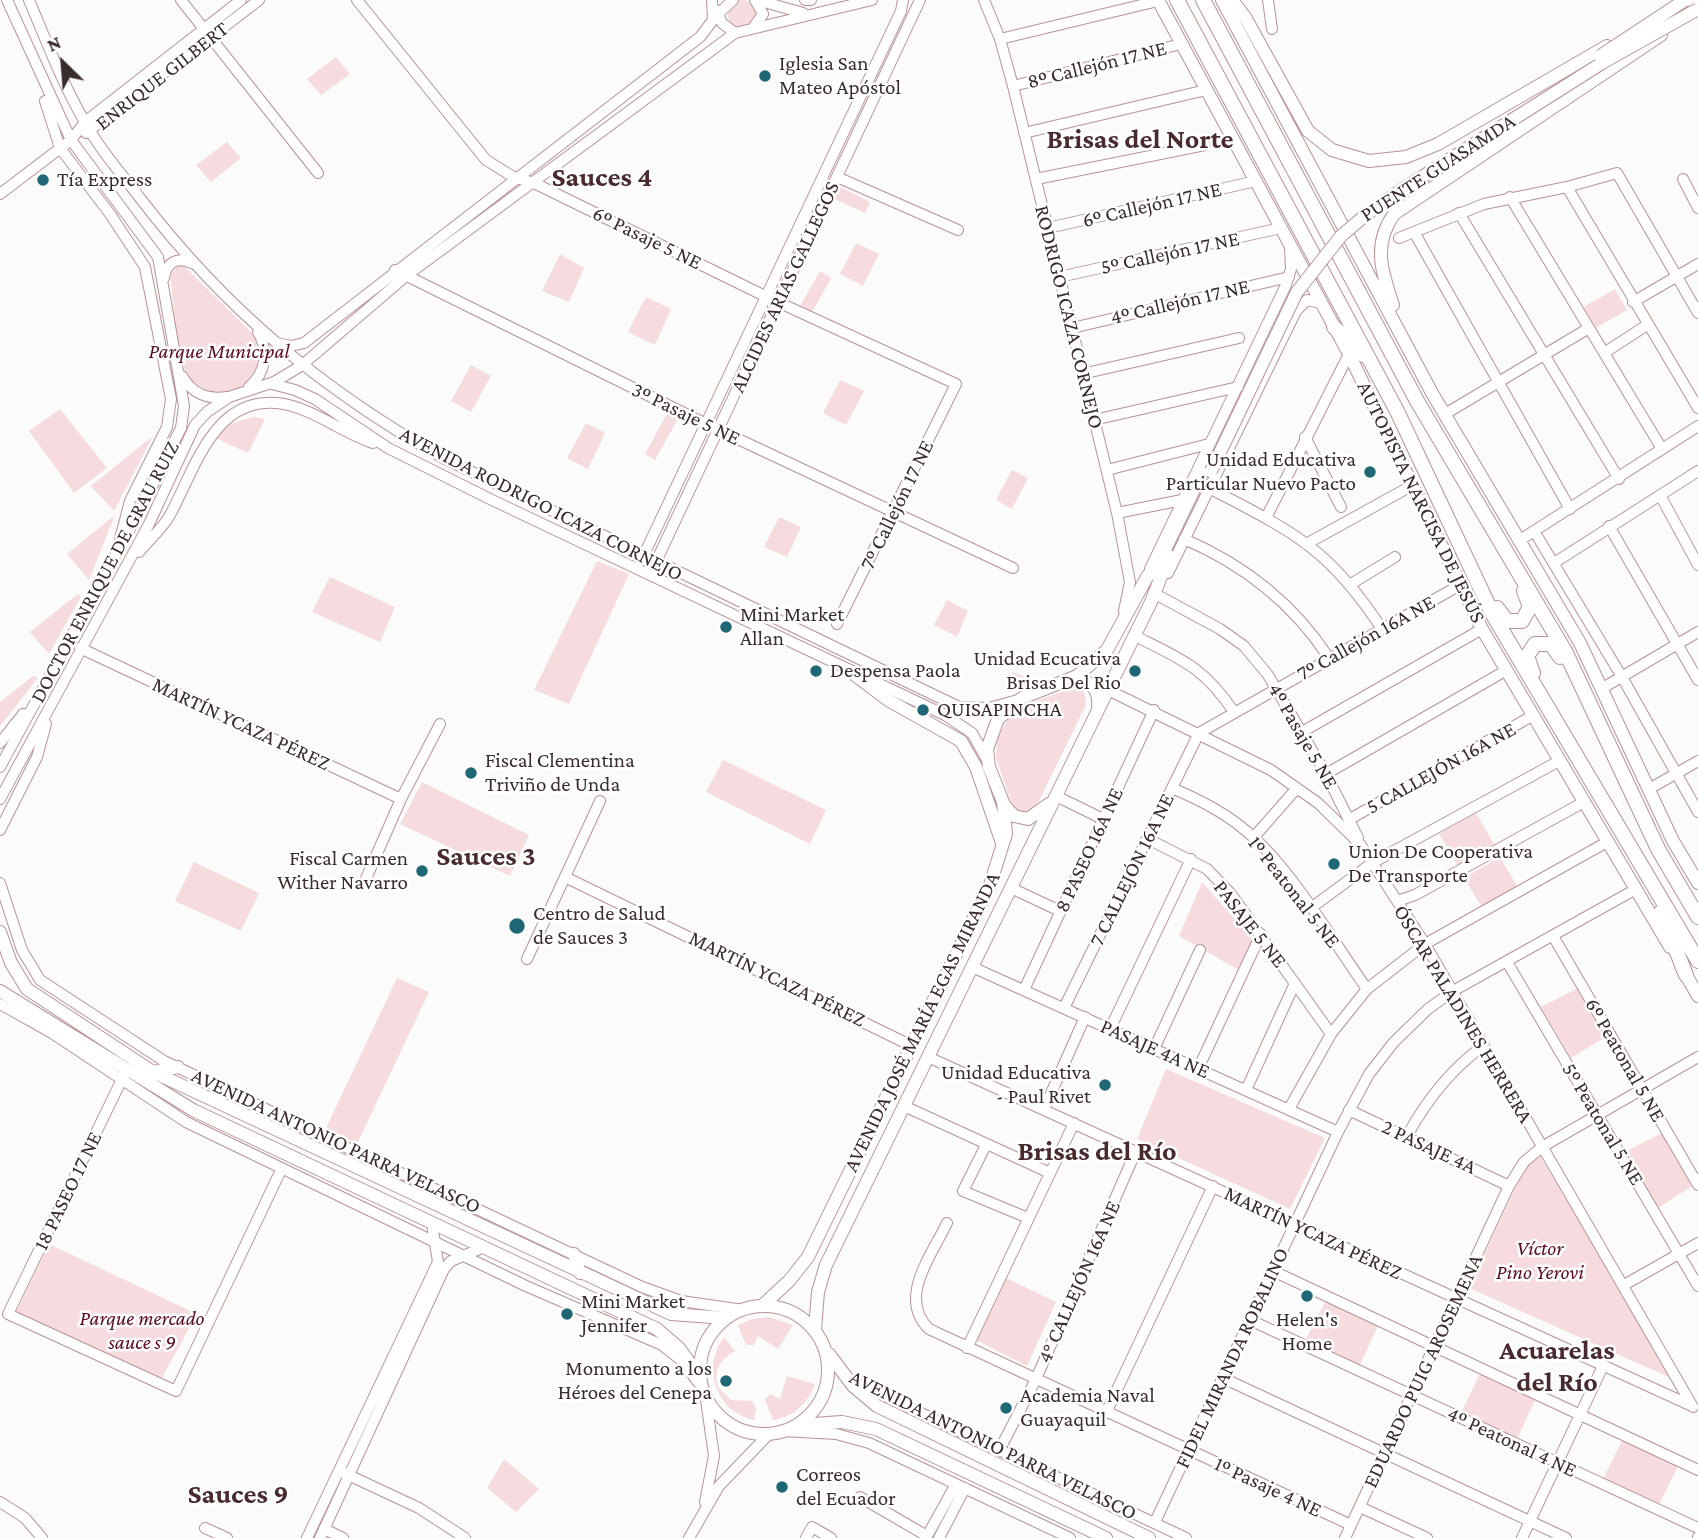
<!DOCTYPE html>
<meta charset="utf-8">
<style>
body{margin:0}
#map{position:relative;width:1698px;height:1538px;overflow:hidden;background:#fbfbfb;font-family:"Crimson Pro",serif}
canvas{display:block}
.north{position:absolute;left:28px;top:28px;width:70px;height:70px;-webkit-text-stroke:5px #fff;paint-order:stroke;rotate:335deg;font-size:19px;font-weight:700;line-height:28px;text-align:center;color:#3a2b2c}
.north::after{content:'';display:block;margin:auto;width:24px;height:32px;background:#3a2b2c;clip-path:polygon(50% 0,100% 100%,50% 72%,0 100%)}
</style>
<div id="map">
<canvas width="1698" height="1538"></canvas>
<div class="north">N</div>
</div>
<script>
const ctx = document.querySelector('canvas').getContext('2d');
ctx.lineJoin = 'round';
function fill(path, color) { ctx.fillStyle = color; ctx.fill(path, 'evenodd'); }
function strokePath(path, color, width, dash) { ctx.strokeStyle = color; ctx.lineWidth = width; ctx.lineCap = dash ? 'butt' : 'round'; ctx.setLineDash(dash || []); ctx.stroke(path); }
function write(font, color, halo, rows, align = 'center') {
  ctx.font = font + ' "Crimson Pro",serif'; ctx.lineWidth = 5; ctx.setLineDash([]); ctx.textBaseline = 'middle'; ctx.strokeStyle = halo; ctx.fillStyle = color; for (const [text, x, y, turn = 0] of rows) {
    ctx.save(); ctx.translate(x, y); ctx.rotate((+turn || 0) * Math.PI / 180); ctx.textAlign = isNaN(turn) ? turn : align; if (halo) ctx.strokeText(text, 0, 0); ctx.fillText(text, 0, 0); ctx.restore();
  }
}
const green = new Path2D(`
 M728 14a14 14 0 1 1 28 0a14 14 0 1 1-28 0Z
 M336 57 350 74 321 95 307 79Z
 M227 142 241 158 211 182 196 165Z
 M840 187 870 202 865 213 834 199Z
 M856 243 879 254 863 286 840 274Z
 M560 254 584 268 569 302 542 291Z
 M183 265 253 334 256 341 257 369C248 384 237 395 218 393 209 391 195 385 189 378 175 357 174 301 170 275L178 266Z
 M820 271 831 278 812 312 800 306Z
 M1615 289 1627 310 1596 328 1583 307Z
 M646 297 671 309 655 345 628 332Z
 M471 365 491 376 471 412 451 401Z
 M840 380 864 391 846 425 823 413Z
 M60 409 107 468 74 493 29 431Z
 M669 410 680 415 655 460 645 454Z
 M253 417 265 419 248 453 216 438 227 425Z
 M586 423 605 433 588 469 567 458Z
 M153 436 114 511 91 486Z
 M1012 470 1028 478 1012 509 996 500Z
 M115 515 89 580 67 554Z
 M779 517 801 527 787 557 764 547Z
 M597 561 629 574 569 704 534 690Z
 M330 577 395 607 380 642 312 612Z
 M78 594 81 597 49 654 30 632Z
 M947 600 968 611 957 637 934 625Z
 M1012 672 1037 680 1021 691 1006 692Z
 M33 676 38 678 0 726V702Z
 M1074 687 1084 689 1086 705 1036 807 1025 814 1018 812 1011 802 996 758 997 740 1009 717 1018 708Z
 M723 760 826 810 810 844 706 792Z
 M422 782 529 835 510 876 400 824Z
 M1476 813 1494 844 1458 866 1439 834Z
 M1500 857 1518 888 1483 909 1464 878Z
 M194 862 259 893 241 931 175 901Z
 M1202 882 1253 940 1239 970 1179 936Z
 M397 978 429 992 357 1144 326 1128Z
 M1578 988 1607 1036 1571 1058 1541 1007Z
 M1166 1069 1325 1138 1290 1209 1137 1139Z
 M1664 1132 1695 1184 1658 1208 1624 1152Z
 M1540 1156 1673 1379 1469 1288 1526 1165Z
 M49 1244 197 1314 159 1383 16 1312Z
 M1006 1278 1056 1302 1027 1366 976 1340Z
 M1327 1298 1379 1324 1359 1366 1305 1341Z
 M769 1317 793 1325 778 1349 758 1336 754 1345H746L738 1325 752 1319Z
 M724 1337 735 1351C721 1359 713 1369 718 1387L731 1400 752 1401 756 1409 754 1420C716 1412 701 1367 724 1337Z
 M1481 1371 1536 1398 1517 1439 1461 1413Z
 M787 1376 815 1384C808 1403 794 1417 773 1420L765 1400 770 1394 780 1399Z
 M1623 1439 1679 1464 1659 1505 1603 1479Z
 M504 1459 539 1489 516 1512 487 1488Z`);
const minor = new Path2D(`
 M29 0C48 45 66 93 92 134 106 157 124 177 140 198 225 309 321 389 443 458L959 707 989 708 1018 700
 M181 0 318 173
 M357 0 486 160 515 178 532 182 767 297 956 384 837 624
 M757 0 803 13
 M805 0H811
 M984 0 1000 39 1013 86 1117 513 1130 582 1124 611
 M1268 0 1272 29
 M716 10 722 23 735 33
 M715 17 733 0
 M753 28 763 14 755 0
 M1000 39 1158 1
 M1013 86 1181 44
 M45 101 60 148 110 214 145 267 171 399 167 427 130 501 120 539
 M86 133 259 0
 M1024 133 1206 90
 M837 177 958 230
 M1036 179 1205 145
 M1683 179 1698 208
 M1567 187 1698 408
 M0 194 71 140 85 122 241 0
 M1510 197 1662 449
 M1459 213 1619 479
 M1048 228 1256 181
 M1414 232 1570 509
 M1399 238 1484 204 1567 187 1617 173 1698 313
 M395 270 706 424 1013 568
 M1059 277 1281 228
 M164 278C166 263 177 256 191 263
 M1633 302 1698 264
 M1072 328 1289 277
 M277 343 291 346 304 343 700 37 713 20 712 0
 M1604 353 1647 325
 M1082 374 1239 338
 M182 376C191 393 208 400 227 397
 M272 384 295 390 315 399 388 448 492 500 945 715 972 733 986 758
 M249 387C266 373 269 351 258 332
 M1445 414 1589 328
 M1094 420 1238 387
 M1305 437 1341 507
 M1107 470 1209 444
 M1209 488C1292 531 1329 548 1382 629
 M1660 495 1698 565
 M1117 513 1182 500
 M1266 518 1349 354
 M1609 526 1698 680
 M1534 531 1622 677 1698 812
 M1184 539C1245 565 1293 603 1329 658
 M1520 540 1698 426
 M1308 543 1413 485
 M139 552C149 540 163 528 170 515 196 467 215 392 284 404 315 410 343 433 373 443
 M641 561 901 11 903 0
 M1554 563 1698 471
 M654 566 920 0
 M1150 569 1286 285 1291 269 1290 246
 M1168 573 1296 311 1307 300 1321 303
 M1351 584 1395 557
 M1159 596 1220 629 1244 646 1268 675 1326 774 1358 838
 M1135 636C1181 659 1204 667 1234 712
 M80 648 401 799
 M1601 689 1698 632
 M1108 690 1271 770 1318 803 1360 844 1425 944 1693 1407
 M1302 732 1482 629
 M0 743 23 714
 M0 767 144 503 181 428 184 406 158 257 71 140 7 0
 M1326 774 1505 671
 M1172 788C1202 801 1230 815 1254 838 1294 874 1335 944 1367 989
 M1649 789 1698 761
 M1056 796 1103 819
 M0 799 148 526 195 425 207 412 229 397 274 382 301 366 406 276 735 33 872 0
 M1350 819 1532 716
 M0 830 37 757 46 724
 M1254 837 1297 788
 M1148 839 1207 869 1231 894 1331 1034
 M565 877 912 1046
 M365 881 401 799 440 724
 M0 883 22 950 40 980 164 1061 642 1287 681 1301 743 1310
 M1011 888 1060 911
 M1397 901 1415 895 1584 802
 M1311 908 1372 863 1559 761
 M1553 936 1698 1185
 M527 959 600 801
 M1507 962 1698 1286
 M972 967 1338 1132
 M1024 990 1154 710
 M0 1004 52 1033 186 1122 526 1286 662 1345 681 1360 701 1386
 M1064 1008 1199 733 1460 585
 M1110 1029 1191 859
 M1154 1049 1200 950
 M928 1057 1692 1406
 M1198 1069 1261 934
 M125 1073 8 1314 176 1391 281 1170
 M1246 1090 1295 983
 M904 1106 1050 1173
 M1044 1109 1085 1017
 M1289 1109 1331 1034 1367 989 1425 944 1607 842
 M1349 1110 1509 1186
 M1407 1136C1426 1101 1450 1070 1483 1046
 M986 1145 963 1191 1028 1218
 M947 1223C932 1255 897 1298 929 1329L1351 1525
 M1273 1271 1698 1470
 M1624 1285 1698 1243
 M1250 1320 1698 1528
 M967 1348 1074 1123
 M1223 1378 1566 1538
 M853 1381 1186 1538
 M1106 1413 1213 1186
 M783 1431 836 1434 869 1443 1070 1538
 M1000 1449 1035 1381 1136 1151
 M344 1473 419 1508 465 1538
 M860 1497 927 1536
 M0 1502 25 1518 42 1538
 M705 1502 714 1456 706 1400
 M1360 1507 1427 1538
 M1155 1522 1338 1132 1369 1074 1394 1042 1428 1009 1453 991 1636 889
 M205 1528 227 1538
 M324 1529 343 1538
 M307 1538 438 1262 432 1224
 M320 1538 444 1269 451 1261 482 1248
 M689 1538 719 1486 769 1434
 M806 1538 812 1527 831 1538
 M926 1538 956 1484
 M939 1538 965 1488
 M1345 1538 1509 1186 1524 1162 1542 1147 1698 1057
 M1522 1538 1603 1366
 M1698 1538V1537`);
const major = new Path2D(`
 M1158 0 1349 354 1482 629 1670 947
 M1222 0 1432 393 1580 643 1673 841 1698 883
 M1232 0 1245 17 1308 131 1332 150 1369 161 1406 157 1438 144 1607 46
 M1393 305C1382 272 1372 245 1394 214L1661 35
 M851 672 888 700 961 741 976 767 1002 843
 M1070 680C1089 679 1100 687 1098 708
 M1005 806 1014 816 1028 819 1049 804
 M0 932 11 963 27 989 153 1072 671 1314 725 1318
 M1681 966 1698 996
 M0 991 193 1110 657 1329 679 1348 700 1377
 M153 1072 178 1067
 M574 1254 580 1273
 M700 1370a64 64 0 1 1 128 0a64 64 0 1 1-128 0Z
 M762 1306 789 1281 808 1257 990 885 1006 834 1003 802 989 767 987 749 998 719 1022 698 1077 676 1107 650 1147 577 1160 560 1205 467
 M815 1329 818 1292 826 1265 1151 602 1169 556
 M829 1354 853 1386 877 1406 1149 1538
 M800 1425 842 1422 876 1429 1106 1538`);
const highway = new Path2D(`
 M1177 0 1397 411 1493 615 1698 961
 M1203 0 1417 401 1565 651 1658 849 1698 917
 M1334 327 1363 355
 M1497 608 1507 621H1522L1530 607 1524 591
 M1533 673 1527 656 1535 644H1551L1560 657
 M1661 912 1686 975`);
const majorBridge = new Path2D(`
 M1600 56 1685 0
 M1211 471 1297 292 1341 236 1368 213 1403 189 1602 63 1698 9`);
const markers = [
 [765,76,7,"#206776"],
 [43,180,7,"#206776"],
 [1370,472,7,"#206776"],
 [726,627,7,"#206776"],
 [816,671,7,"#206776"],
 [1135,671,7,"#206776"],
 [923,710,7,"#206776"],
 [471,773,7,"#206776"],
 [1334,864,7,"#206776"],
 [422,871,7,"#206776"],
 [517,926,9,"#206776"],
 [1105,1085,7,"#206776"],
 [1307,1296,7,"#206776"],
 [567,1314,7,"#206776"],
 [726,1381,7,"#206776"],
 [1006,1408,7,"#206776"],
 [782,1487,7,"#206776"]
];
const poiNames = [
 ["Iglesia San",779,64],
 ["Mateo Apóstol",779,88],
 ["Tía Express",57,180],
 ["Unidad Educativa",1356,460,"right"],
 ["Particular Nuevo Pacto",1356,484,"right"],
 ["Mini Market",740,615],
 ["Allan",740,639],
 ["Unidad Ecucativa",1121,659,"right"],
 ["Brisas Del Rio",1121,683,"right"],
 ["Despensa Paola",830,671],
 ["QUISAPINCHA",937,710],
 ["Fiscal Clementina",485,761],
 ["Triviño de Unda",485,785],
 ["Union De Cooperativa",1348,852],
 ["De Transporte",1348,876],
 ["Fiscal Carmen",408,859,"right"],
 ["Wither Navarro",408,883,"right"],
 ["Centro de Salud",533,914],
 ["de Sauces 3",533,938],
 ["Unidad Educativa",1091,1073,"right"],
 ["- Paul Rivet",1091,1097,"right"],
 ["Mini Market",581,1302],
 ["Jennifer",581,1326],
 ["Helen's",1307,1320,"center"],
 ["Home",1307,1344,"center"],
 ["Monumento a los",712,1369,"right"],
 ["Héroes del Cenepa",712,1393,"right"],
 ["Academia Naval",1020,1396],
 ["Guayaquil",1020,1420],
 ["Correos",796,1475],
 ["del Ecuador",796,1499]
];
const streetNames = [
 ["8º Callejón 17 NE",1097,65,-14],
 ["ENRIQUE GILBERT",162,76,-38],
 ["PUENTE GUASAMDA",1438,168,-33],
 ["6º Callejón 17 NE",1152,205,-13],
 ["6º Pasaje 5 NE",647,238,26],
 ["5º Callejón 17 NE",1170,253,-12],
 ["ALCIDES ARIAS GALLEGOS",785,287,-65],
 ["4º Callejón 17 NE",1180,302,-13],
 ["RODRIGO ICAZA CORNEJO",1069,317,76],
 ["3º Pasaje 5 NE",686,414,26],
 ["AUTOPISTA NARCISA DE JESÚS",1421,502,64],
 ["AVENIDA RODRIGO ICAZA CORNEJO",541,504,27],
 ["7º Callejón 17 NE",897,505,-64],
 ["DOCTOR ENRIQUE DE GRAU RUIZ",105,572,-62],
 ["7º Callejón 16A NE",1366,638,-29],
 ["MARTÍN YCAZA PÉREZ",241,724,25],
 ["4º Pasaje 5 NE",1303,736,60],
 ["5 CALLEJÓN 16A NE",1441,768,-29],
 ["8 PASEO 16A NE",1089,850,-65],
 ["7 CALLEJÓN 16A NE",1132,870,-64],
 ["1º Peatonal 5 NE",1294,892,52],
 ["PASAJE 5 NE",1250,924,52],
 ["MARTÍN YCAZA PÉREZ",777,979,26],
 ["ÓSCAR PALADINES HERRERA",1463,1014,59],
 ["AVENIDA JOSÉ MARÍA EGAS MIRANDA",922,1022,-64],
 ["PASAJE 4A NE",1155,1049,24],
 ["6º Peatonal 5 NE",1625,1060,60],
 ["5º Peatonal 5 NE",1603,1124,59],
 ["AVENIDA ANTONIO PARRA VELASCO",336,1141,25],
 ["2 PASAJE 4A",1429,1147,25],
 ["18 PASEO 17 NE",68,1191,-64],
 ["MARTÍN YCAZA PÉREZ",1313,1233,25],
 ["4° CALLEJÓN 16A NE",1079,1282,-66],
 ["FIDEL MIRANDA ROBALINO",1232,1358,-65],
 ["EDUARDO PUIG AROSEMENA",1423,1371,-65],
 ["4º Peatonal 4 NE",1512,1442,25],
 ["AVENIDA ANTONIO PARRA VELASCO",993,1445,26],
 ["1º Pasaje 4 NE",1268,1487,25]
];
const parkNames = [
 ["Parque Municipal",219,352],
 ["Víctor",1540,1249],
 ["Pino Yerovi",1540,1273],
 ["Parque mercado",142,1319],
 ["sauce s 9",142,1343]
];
const districtNames = [
 ["Brisas del Norte",1140,139],
 ["Sauces 4",602,177],
 ["Sauces 3",486,856],
 ["Brisas del Río",1097,1151],
 ["Acuarelas",1557,1350],
 ["del Río",1557,1382],
 ["Sauces 9",238,1494]
];
fill(green, '#f7dcdf');
strokePath(minor, '#b99296', 12);
strokePath(major, '#b99296', 14);
strokePath(highway, '#b99296', 16);
strokePath(minor, '#fff', 10);
strokePath(major, '#fff', 12);
strokePath(highway, '#fff', 14);
strokePath(majorBridge, '#b99296', 14, []);
strokePath(majorBridge, '#fff', 12);
for (const [x, y, r, color] of markers) { const dot = new Path2D(); dot.arc(x, y, r, 0, 2 * Math.PI); ctx.fillStyle = color; ctx.fill(dot); strokePath(dot, '#fff', 2.5); }
write('21px', '#3a2b2c', '#fff', poiNames, 'left');
write('21px', '#3a2b2c', '#fff', streetNames);
write('italic 21px', '#5b0c23', '#fff', parkNames);
write('bold 28px', '#492a2e', '#fff', districtNames);
</script>
